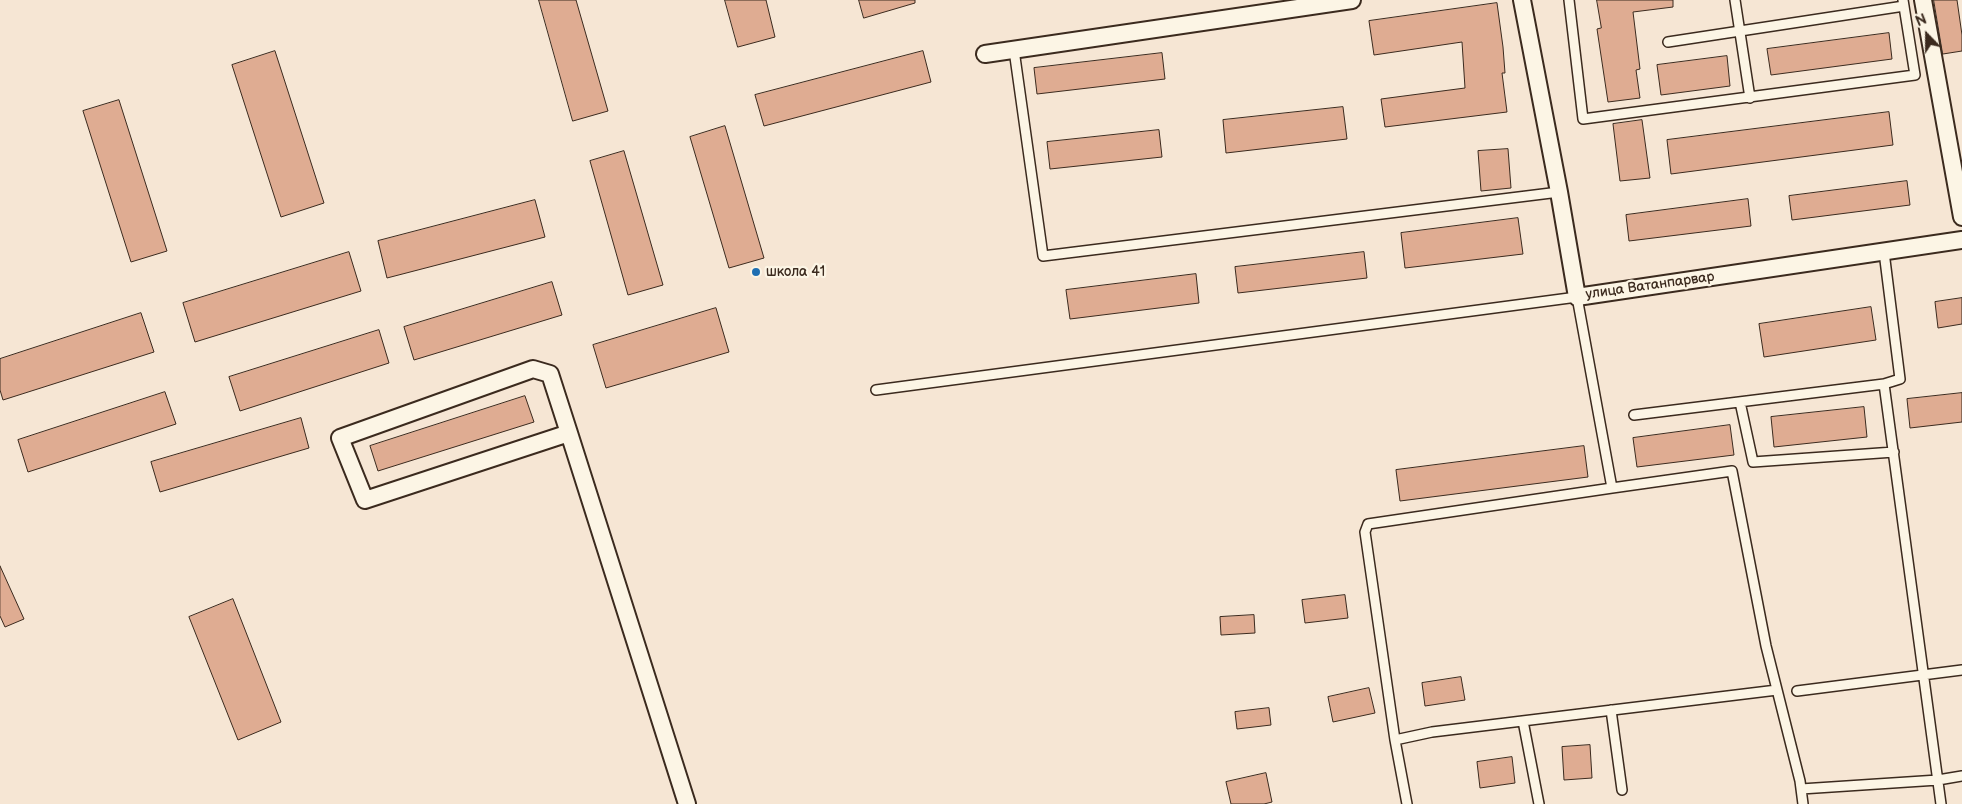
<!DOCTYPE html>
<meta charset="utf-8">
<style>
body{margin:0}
#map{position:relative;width:1962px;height:804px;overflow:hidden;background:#f6e6d4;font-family:"Balsamiq Sans",sans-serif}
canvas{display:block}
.north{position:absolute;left:1902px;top:10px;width:50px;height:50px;-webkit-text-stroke:4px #fcf5e5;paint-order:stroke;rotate:338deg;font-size:14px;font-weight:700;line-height:20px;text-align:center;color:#3b2a1e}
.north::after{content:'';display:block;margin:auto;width:18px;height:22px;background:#3b2a1e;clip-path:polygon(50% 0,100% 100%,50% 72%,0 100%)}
</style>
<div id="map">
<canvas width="1962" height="804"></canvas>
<div class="north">N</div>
</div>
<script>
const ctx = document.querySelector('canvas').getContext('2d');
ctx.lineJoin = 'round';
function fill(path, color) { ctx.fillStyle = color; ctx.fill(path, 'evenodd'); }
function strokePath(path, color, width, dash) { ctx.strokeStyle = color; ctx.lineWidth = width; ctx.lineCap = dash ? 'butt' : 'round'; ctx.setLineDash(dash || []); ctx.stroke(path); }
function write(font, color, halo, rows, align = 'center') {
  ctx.font = font + ' "Balsamiq Sans",sans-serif'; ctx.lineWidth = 4.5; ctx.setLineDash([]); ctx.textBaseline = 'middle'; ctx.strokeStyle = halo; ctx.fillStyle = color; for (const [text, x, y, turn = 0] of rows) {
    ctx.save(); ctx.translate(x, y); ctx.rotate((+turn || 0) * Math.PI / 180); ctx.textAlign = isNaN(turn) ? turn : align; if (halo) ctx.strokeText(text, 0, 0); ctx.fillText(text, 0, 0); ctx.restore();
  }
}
const building = new Path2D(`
 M539 0H576L608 111 573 121Z
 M725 0H766L775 37 738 47Z
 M859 0H915V3L864 18Z
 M1597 0H1673V7L1633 12 1640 69 1636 70 1640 98 1608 102 1597 29 1601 28Z
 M1934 0H1957L1962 35V51L1943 54Z
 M1497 3 1503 47 1505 73H1502L1507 112 1385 127 1381 99 1465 88 1462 42 1374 55 1369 21Z
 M1889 33 1892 59 1771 75 1767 49Z
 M275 51 324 203 281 217 232 65Z
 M923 51 931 82 764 126 755 95Z
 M1162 53 1165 79 1037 94 1034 68Z
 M1727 56 1730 86 1661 95 1657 65Z
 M119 100 167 251 131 262 83 111Z
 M1343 107 1347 139 1226 153 1223 120Z
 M1889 112 1893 145 1671 174 1667 140Z
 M1642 120 1650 178 1620 181 1613 124Z
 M725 126 764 258 729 268 690 137Z
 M1159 130 1162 157 1050 169 1047 142Z
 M1508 149 1511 188 1481 191 1478 151Z
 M624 151 663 285 628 295 590 161Z
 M1907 181 1910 205 1792 220 1789 196Z
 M1748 199 1751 226 1629 241 1626 215Z
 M535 200 545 237 387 278 378 241Z
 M1518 218 1523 254 1405 268 1401 233Z
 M349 252 361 291 195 342 183 303Z
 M1364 252 1367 278 1238 293 1235 267Z
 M1196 274 1199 303 1070 319 1066 290Z
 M552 282 562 315 414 360 404 327Z
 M1962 298V324L1938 328 1935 302Z
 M1871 307 1876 340 1764 357 1759 324Z
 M716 308 729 352 606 388 593 345Z
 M141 313 154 352 3 400 0 390V359Z
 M379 330 389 363 240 411 229 377Z
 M165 392 176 424 28 472 18 440Z
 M1962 393V422L1910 428 1907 399Z
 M525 396 534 422 378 471 370 446Z
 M1864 407 1867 437 1774 447 1771 417Z
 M301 418 309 448 160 492 151 462Z
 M1730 425 1734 455 1637 467 1633 438Z
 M1584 446 1588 477 1400 501 1396 470Z
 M0 566 24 619 5 627 0 616Z
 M1345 595 1348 618 1305 623 1302 600Z
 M233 599 281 722 238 740 189 617Z
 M1254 615 1255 633 1221 635 1220 617Z
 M1461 677 1465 700 1425 706 1422 683Z
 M1369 688 1375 713 1333 722 1328 697Z
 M1269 708 1271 725 1237 729 1235 712Z
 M1590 745 1592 778 1564 780 1562 747Z
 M1512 757 1515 783 1480 788 1477 762Z
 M1266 773 1272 802 1264 804H1231L1226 782Z`);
const service = new Path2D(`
 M1569 0 1583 119 1915 75 1903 0
 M1735 0 1750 98
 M1668 42 1904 6
 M1014 50 1043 256 1559 192
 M1884 252 1900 379 1884 384 1941 804
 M876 390 1577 297 1612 488 1732 471 1766 646 1800 781 1803 804
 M1740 402 1753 462 1894 452
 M1634 415 1884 384
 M1797 691 1962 670
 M1611 710 1622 790
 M1523 721 1539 804
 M1395 740 1365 532 1368 524 1612 488
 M1801 789 1938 780 1962 776
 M1407 804 1395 740 1432 732 1777 690`);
const minor = new Path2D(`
 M1522 0 1559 192 1577 297 1962 240
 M1923 0 1962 217
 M985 54 1352 0
 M569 433 365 500 340 438 533 369 550 374 569 433 687 804`);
const markers = [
 [756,272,5,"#1f6fb2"]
];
const poiNames = [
 ["школа 41",766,272]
];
const streetNames = [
 ["улица Ватанпарвар",1650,286,-8]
];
fill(building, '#dfac92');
strokePath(building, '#3b2a1e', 1);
strokePath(service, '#3b2a1e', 12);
strokePath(minor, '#3b2a1e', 20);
strokePath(service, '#fcf5e5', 9);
strokePath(minor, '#fcf5e5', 16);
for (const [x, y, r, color] of markers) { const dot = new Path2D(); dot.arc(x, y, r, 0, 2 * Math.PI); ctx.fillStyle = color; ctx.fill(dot); strokePath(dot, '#fcf5e5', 2); }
write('14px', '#3b2a1e', '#fcf5e5', poiNames, 'left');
write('14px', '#3b2a1e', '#fcf5e5', streetNames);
</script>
